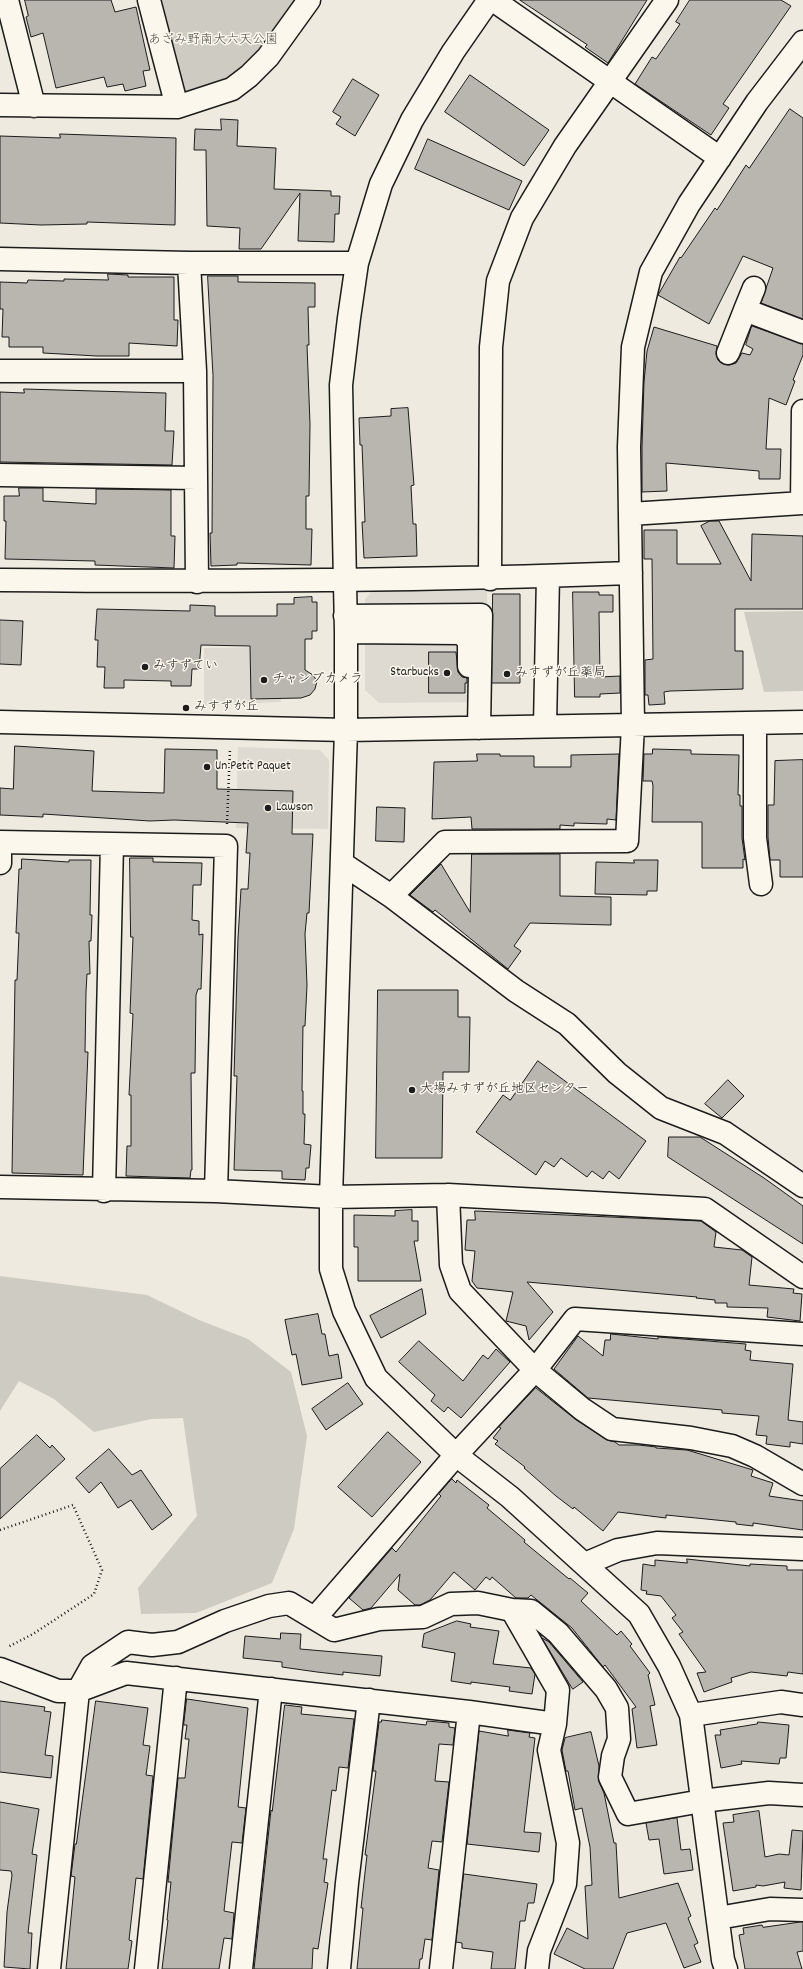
<!DOCTYPE html>
<meta charset="utf-8">
<style>
body{margin:0}
canvas{display:block;background:#eeeadf}
</style>
<canvas width="803" height="1969"></canvas>
<script>
const ctx = document.querySelector('canvas').getContext('2d');
ctx.lineJoin = 'round';
function fill(path, color) { ctx.fillStyle = color; ctx.fill(path, 'evenodd'); }
function strokePath(path, color, width, dash) { ctx.strokeStyle = color; ctx.lineWidth = width; ctx.lineCap = dash ? 'butt' : 'round'; ctx.setLineDash(dash || []); ctx.stroke(path); }
function write(font, color, halo, rows, align = 'center') {
  ctx.font = font + ' Dekko,"Klee One",sans-serif'; ctx.lineWidth = 3; ctx.setLineDash([]); ctx.textBaseline = 'middle'; ctx.strokeStyle = halo; ctx.fillStyle = color; for (const [text, x, y, turn = 0] of rows) {
    ctx.save(); ctx.translate(x, y); ctx.rotate((+turn || 0) * Math.PI / 180); ctx.textAlign = isNaN(turn) ? turn : align; if (halo) ctx.strokeText(text, 0, 0); ctx.fillText(text, 0, 0); ctx.restore();
  }
}
const built = new Path2D(`
 M487 590 488 702 379 703 365 690V599L372 591Z
 M281 647V702L204 705V648Z
 M238 747 320 750 329 760 328 829 236 828Z`);
const green = new Path2D(`
 M161 0H300L276 33 233 81 184 97Z
 M803 611V691L764 692 744 612Z
 M0 1276 147 1295 199 1320 248 1339 291 1372 307 1436 294 1529 272 1583 196 1613 141 1614 138 1588 197 1516 183 1418 151 1419 94 1432 54 1399 19 1381 0 1411Z`);
const building = new Path2D(`
 M25 0H111L115 12 136 7 150 70 143 71 146 86 125 91 123 84 107 87 104 77 56 88 43 33 31 37 26 17 28 16Z
 M520 0H647L608 63 585 47 587 45Z
 M690 0H781L791 6 723 104 729 108 711 135 635 84 652 57 656 59 680 24 676 22Z
 M470 75 549 130 524 166 445 112Z
 M353 79 379 95 355 136 336 124 341 117 333 112Z
 M790 109 803 118V319L761 303 773 268 743 256 709 324 658 295 680 257 681 258 715 208 717 210 746 165 749 168Z
 M221 119 238 120 237 146 276 148 274 189 331 191V196H340L339 214H335L334 242 298 241 300 193 261 249H239L240 228 207 226 206 150H194L195 129 221 130Z
 M60 134 176 138 175 225 87 222V224L41 225 0 223V136L60 138Z
 M428 139 522 181 509 210 415 169Z
 M108 274 128 275V277H174V320H178L177 346 129 343V356H97L43 353V347H9V337H2L3 309H0V282L27 283 28 280 64 281V279L108 280Z
 M208 276H238V282L315 283V307H308L309 345H307L310 424 309 496H306V529H312L311 565 237 563V565L211 566 210 533H212L213 376Z
 M752 326 803 344V355L793 380 795 381 786 405 769 398 766 449H781L780 479H759V471L666 463 667 491 642 492V447L644 382 647 351 654 327 717 346 716 354 718 360 723 364 729 365 736 363 742 353 750 355 753 349 746 345Z
 M24 389 166 393 165 431H174L172 465 0 462V392L24 393Z
 M408 408 414 485 411 486 413 524H416L417 556 364 558 362 522H365L362 445H360L359 418 391 416V409Z
 M19 488H43V501L96 504V489L171 490V536H175L174 568 95 565V561L5 559 6 521H4V496H19Z
 M710 521H719L751 581 752 534 803 536V609H735V651H743V689L670 691 664 692 665 704 649 705 648 695H645V660L653 659 652 559H644V530H677V564H721L701 526Z
 M573 592H599V595H613V612H599L600 677 620 676V693L600 694V697H575Z
 M493 594H520V683H492Z
 M312 597V602H317V631H312V639H305V670L313 675 317 681 315 689 310 695 301 698 251 699 250 646 201 645 199 669H192L191 686H171V681L124 680V688H104L105 667H97L98 640H95L97 609 190 611V605L215 606V616H277V604H294V598Z
 M0 620 23 621 21 665 0 664Z
 M429 652H456L458 672 462 677 467 678V683H465V693H429Z
 M15 746 94 751 92 791 164 793 165 749 217 750V789L293 791 292 834H313L309 913H307L305 934 307 985 305 1026H303L302 1091H303V1114H305L304 1144 311 1145 309 1168H306L305 1180 282 1179V1171L234 1170 237 1076H234L238 938 241 889H248L250 853H246L248 823 174 820 150 821 43 814V817L0 815V788L13 789Z
 M653 749 691 750V754L739 755 738 795H740V806H742V838L745 860 743 859V868H702V822H652L653 786 652 781H643L644 754H652Z
 M477 754H500V756H534V767H571V755L619 754 616 820 607 819V824L574 823V826L560 825V829H472L471 817 432 819 434 762 477 761Z
 M803 760V877H780V860H770L768 837V805H774L775 761Z
 M377 807 405 808 404 842 376 841Z
 M472 854H560V896L611 897V925L530 923 514 946 521 951 508 969 435 910 433 912 410 895 441 864 470 912Z
 M130 858H153V862L202 863 201 885H193L192 920 199 921V935L203 934 201 989H198L196 995 195 1073H191L192 1170H191L190 1178 126 1176 127 1146H131V1095H129L133 1014 130 1013 133 937H131Z
 M22 859 69 862V860H91L90 915H92L91 941H89L90 974H87L86 992 85 1052H88L83 1175 12 1173 15 980H17L19 933H16L19 869H21Z
 M634 860H658L657 891H647V895L595 894 596 862 634 863Z
 M378 990H458V1017H470L469 1072H443L442 1158H376Z
 M538 1061 646 1141 619 1179 609 1171 603 1179 592 1171 587 1177 561 1158 554 1167 545 1161 536 1175 476 1132 503 1095 510 1100Z
 M728 1080 744 1096 722 1118 705 1104Z
 M669 1137H700L764 1178 803 1206V1244L668 1157Z
 M412 1210V1221H418V1241H414L421 1281H358V1247H354V1215L395 1216V1211Z
 M475 1211 701 1221 716 1232 714 1247 742 1250 752 1257 749 1285 794 1289 793 1293 802 1294 800 1321 767 1317 768 1308 727 1307V1303H715V1300L696 1298 697 1297 527 1282 553 1312 529 1340 526 1326 506 1321 513 1292 477 1288 472 1281 475 1251 465 1250 467 1220H475Z
 M422 1289 426 1314 381 1338 370 1316Z
 M318 1314 322 1334H325L329 1356 338 1354 342 1378 302 1385 296 1354 292 1355 285 1320Z
 M611 1334 658 1339V1337L746 1344 745 1350 751 1351 750 1360 793 1364 788 1420 803 1422V1444L790 1442V1447L766 1444 767 1436 756 1435 759 1416 722 1413V1410L588 1398 554 1369 578 1336 603 1356 605 1340H610Z
 M419 1341 463 1381 483 1355 488 1359 496 1349 510 1362 461 1418 448 1407 444 1412 431 1401 435 1395 399 1362Z
 M348 1383 363 1404 326 1430 312 1409Z
 M536 1388 575 1419 607 1440 615 1442 619 1445H639L656 1447V1448L687 1450 753 1470 751 1476 773 1483 769 1496 803 1501V1530L753 1523V1526L736 1524V1522L666 1515V1518L618 1512 603 1531 574 1507 573 1509 556 1496 524 1468 525 1467 495 1444 498 1441 493 1438 501 1428 499 1427Z
 M388 1432 421 1462 372 1517 338 1487Z
 M37 1435 50 1448 52 1445 65 1459 0 1519V1469Z
 M109 1449 132 1475 141 1470 172 1515 152 1530 131 1500 118 1508 101 1482 89 1493 76 1478Z
 M452 1479 456 1483 457 1480 489 1505 487 1508 525 1540 524 1542 569 1579 570 1578 588 1593 581 1601 617 1635 621 1631 632 1644 630 1646 650 1673 648 1675 655 1705 650 1706 657 1745 637 1748 632 1709 636 1707 605 1665 603 1667 572 1628 531 1595 528 1598H516L492 1577 490 1580 486 1577 475 1590 454 1572 430 1600 420 1605H415L398 1590 400 1574 371 1608 363 1610 349 1598 392 1548 396 1552 441 1496 439 1494Z
 M687 1559 750 1566V1564L787 1566V1570H803V1674L788 1672 787 1676 751 1672 731 1678 732 1682 704 1692 697 1673 706 1672 679 1634 683 1632 672 1618 676 1615 661 1596 646 1594 647 1591 641 1590 643 1564 655 1566V1560L687 1563Z
 M457 1621 471 1624 470 1627 499 1631 493 1664 531 1668 535 1674 532 1694 509 1691 510 1687 471 1682V1684L451 1681 455 1653 422 1647 424 1634Z
 M281 1633 301 1634 300 1649 382 1656 380 1676 343 1672V1675L317 1672 282 1667V1662L243 1658 245 1636 280 1639Z
 M542 1638 549 1642 583 1682 573 1689Z
 M187 1699 248 1708 238 1807 246 1808 242 1843 232 1842 224 1911 234 1913 232 1939 224 1938 219 1969H162L168 1920H167L171 1882H168L178 1778H185L189 1739H185L187 1725H184Z
 M0 1701 45 1707 44 1711 51 1712 45 1755 53 1756 51 1778 0 1772Z
 M96 1701 148 1708 143 1745 150 1746 146 1775 153 1776 143 1879 136 1878 129 1940 132 1941 128 1969H66L75 1877 71 1876 75 1844H76Z
 M285 1705 302 1707 301 1714 354 1719 348 1768 339 1767 336 1791 332 1790 323 1859H327L324 1882 328 1883 318 1949 313 1948 312 1969H254L271 1810 272 1811Z
 M382 1720 426 1725 427 1721 449 1723V1727L455 1728 453 1745 439 1744 435 1781 449 1782 442 1842 432 1841 428 1868 439 1870 432 1940 425 1939 422 1959H420L419 1969H357L363 1908H361L367 1855H365L376 1771H373L379 1722H381Z
 M758 1722 789 1725 786 1758H780L779 1764 741 1761 742 1764 721 1768 715 1735H721L720 1730 757 1724Z
 M508 1730 530 1733 529 1737 535 1738 524 1832 541 1833 539 1852 467 1844 479 1731 508 1736Z
 M591 1732 599 1766V1782L604 1793 614 1843H616L619 1898 678 1883 691 1916 688 1918 698 1943 694 1945 701 1962 684 1968 666 1923 627 1933 613 1969H585L554 1954 567 1928 588 1939 585 1886 592 1885 590 1847 582 1808 575 1810 568 1771H566L562 1750 565 1738Z
 M0 1802 39 1809 32 1854 37 1855 28 1933H32L30 1969 4 1967 7 1912 12 1875 11 1871 0 1870Z
 M759 1811 765 1857 779 1854 789 1855 792 1830 803 1831 801 1890 784 1888 785 1882 763 1886 756 1885V1887L733 1891 723 1823 734 1822 733 1815Z
 M677 1818 681 1850 690 1849 693 1870 664 1874 659 1839 649 1840 646 1823Z
 M464 1874 537 1884 534 1903H528L525 1921H520L515 1969H491L493 1952 462 1948V1943L456 1942Z
 M803 1922V1951L797 1952 802 1969H745L739 1935 744 1934 743 1928 762 1925 763 1927Z`);
const path = new Path2D(`
 M227 824 230 749
 M0 1530 73 1505 102 1570 94 1594 33 1634 8 1647`);
const minor = new Path2D(`
 M7 0 34 106
 M149 0 177 107
 M489 0 453 52 412 120 381 184 357 263 349 318 341 385 346 632V730L331 1197V1269L344 1311 376 1378 456 1455 510 1497 639 1614 669 1666 691 1715 723 1960 726 1969
 M493 0 720 158
 M0 105 177 107 232 89 249 76 268 57 309 0
 M0 259 189 263H357
 M189 263 195 371 197 582
 M745 310 754 288
 M728 353 745 310 803 332
 M0 371H195
 M0 475 196 478
 M802 503 803 411
 M630 514 803 503
 M490 579 491 347 498 281 522 218 565 146 667 0
 M0 580C210 582 420 581 631 573
 M345 616 481 615 479 728
 M346 632 461 633 469 641V666
 M0 722 346 730 803 722
 M755 724V838L761 884
 M545 726 548 576
 M0 842 226 846 216 1191
 M0 863V842
 M343 864 391 896 445 842 627 841 633 725 629 447 633 347 651 272 689 204 757 102 803 42
 M391 896 516 991 567 1024 617 1073 661 1108 725 1133 803 1186
 M0 1187 216 1191 331 1197 448 1195 705 1209 803 1277
 M104 1191 112 844
 M448 1195 451 1265 460 1291 535 1370 582 1409 612 1429 691 1438 732 1446 755 1456 803 1484
 M585 1564 618 1550 657 1543 803 1549
 M512 1610 531 1611 558 1633 606 1689 617 1708 619 1739 613 1756 610 1777 628 1814 702 1801 769 1793 803 1795
 M315 1618 456 1455 535 1370 575 1319 803 1334
 M0 1669 58 1691H78L126 1673 469 1712 555 1724
 M691 1715 781 1702 803 1705
 M718 1918 770 1909 803 1910
 M49 1969 78 1691 92 1666 128 1642 152 1645 178 1642 225 1621 269 1606 289 1603 334 1630 379 1619 423 1617 451 1604 478 1603 512 1610 558 1690 555 1724 549 1750 568 1843 565 1884 539 1951 537 1969
 M146 1969 176 1678
 M241 1969 271 1689
 M339 1969 347 1883 369 1700
 M441 1969 469 1712`);
const markers = [
 [145,667,4,"#1c1c1c"],
 [447,673,4,"#1c1c1c"],
 [507,674,4,"#1c1c1c"],
 [264,680,4,"#1c1c1c"],
 [186,708,4,"#1c1c1c"],
 [207,767,4,"#1c1c1c"],
 [268,808,4,"#1c1c1c"],
 [412,1090,4,"#1c1c1c"]
];
const parkNames = [
 ["あざみ野南大六天公園",213,41]
];
const poiNames = [
 ["みすずてい",153,667],
 ["Starbucks",439,673,"right"],
 ["みすずが丘薬局",515,674],
 ["チャンプカメラ",272,680],
 ["みすずが丘",194,708],
 ["Un Petit Paquet",215,767],
 ["Lawson",276,808],
 ["大場みすずが丘地区センター",420,1090]
];
fill(built, '#dedad1');
fill(green, '#ceccc2');
fill(building, '#b9b6af');
strokePath(building, '#1c1c1c', 1);
strokePath(minor, '#1c1c1c', 25);
strokePath(path, '#1c1c1c', 2.5, [1, 3]);
strokePath(minor, '#fbf7ec', 22);
for (const [x, y, r, color] of markers) { const dot = new Path2D(); dot.arc(x, y, r, 0, 2 * Math.PI); ctx.fillStyle = color; ctx.fill(dot); strokePath(dot, '#fbf7ec', 1.5); }
write('13px', '#51514e', '#fbf7ec', parkNames);
write('13px', '#1c1c1c', '#fbf7ec', poiNames, 'left');
</script>
